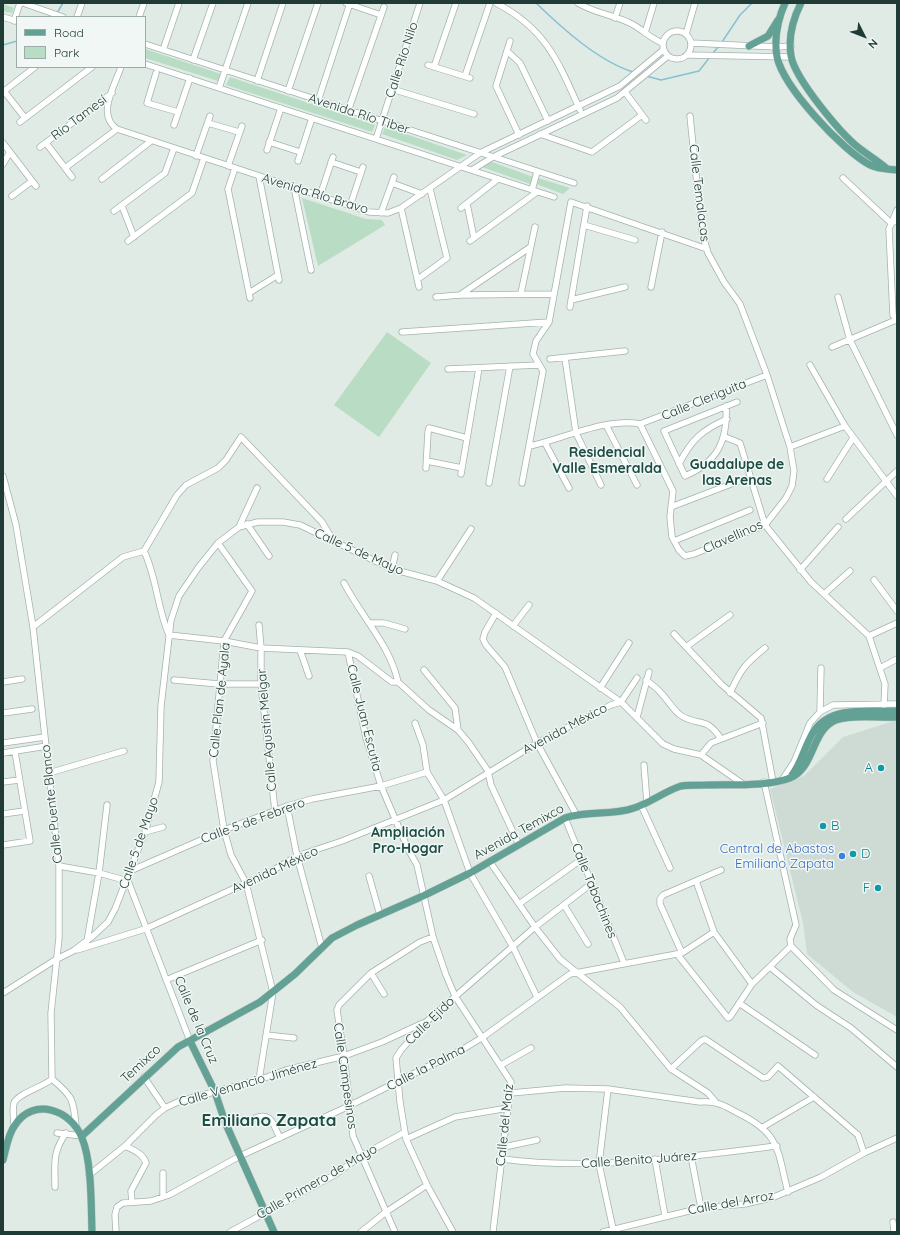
<!DOCTYPE html>
<meta charset="utf-8">
<style>
body{margin:0}
#map{position:relative;width:900px;height:1235px;overflow:hidden;background:#e0ebe6;font-family:Quicksand,sans-serif}
canvas{display:block}
.frame{position:absolute;inset:0;border:4px solid #203b35;pointer-events:none}
.legend{position:absolute;left:16px;top:16px;width:130px;height:52px;box-sizing:border-box;background:#f0f7f4;border:1px solid #9daca8;margin:0;padding:5px 7px;list-style:none;font-size:12px;color:#203b35}
.legend li{display:flex;align-items:center;gap:8px;height:20px}
.legend b{width:20px;border:1px solid #9daca8}
.north{position:absolute;left:844px;top:16px;width:40px;height:40px;-webkit-text-stroke:3px #f0f7f4;paint-order:stroke;rotate:132deg;font-size:11px;font-weight:700;line-height:16px;text-align:center;color:#203b35}
.north::after{content:'';display:block;margin:auto;width:14px;height:18px;background:#203b35;clip-path:polygon(50% 0,100% 100%,50% 72%,0 100%)}
</style>
<div id="map">
<canvas width="900" height="1235"></canvas>
<div class="frame"></div>
<ul class="legend">
<li><b style="height:5px;background:#64a195"></b>Road</li>
<li><b style="height:11px;background:#b8dcc4"></b>Park</li>
</ul>
<div class="north">N</div>
</div>
<script>
const ctx = document.querySelector('canvas').getContext('2d');
ctx.lineJoin = 'round';
function fill(path, color) { ctx.fillStyle = color; ctx.fill(path, 'evenodd'); }
function strokePath(path, color, width, dash) { ctx.strokeStyle = color; ctx.lineWidth = width; ctx.lineCap = dash ? 'butt' : 'round'; ctx.setLineDash(dash || []); ctx.stroke(path); }
function write(font, color, halo, rows, align = 'center') {
  ctx.font = font + ' Quicksand,sans-serif'; ctx.lineWidth = 3; ctx.setLineDash([]); ctx.textBaseline = 'middle'; ctx.strokeStyle = halo; ctx.fillStyle = color; for (const [text, x, y, turn = 0] of rows) {
    ctx.save(); ctx.translate(x, y); ctx.rotate((+turn || 0) * Math.PI / 180); ctx.textAlign = isNaN(turn) ? turn : align; if (halo) ctx.strokeText(text, 0, 0); ctx.fillText(text, 0, 0); ctx.restore();
  }
}
const built = new Path2D(`
 M897 720V1017L853 992 807 954 803 923 770 789 804 776 843 737Z`);
const green = new Path2D(`
 M3 4 14 8 12 13 3 11Z
 M145 49 221 74 218 81 145 58Z
 M230 77 375 125 372 132 226 85Z
 M385 127 467 155 457 160 382 134Z
 M492 162 533 177 530 184 482 167Z
 M538 178 570 188 563 194 536 184Z
 M302 198 366 219 382 220 385 225 318 266Z
 M387 332 431 363 379 437 334 405Z`);
const stream = new Path2D(`
 M536 3C562 28 598 61 633 72
 M57 13 63 3
 M722 42 740 15 752 3
 M3 45 17 41
 M713 53 719 46
 M646 76 661 80 699 71 710 57`);
const minor = new Path2D(`
 M23 3 63 17
 M346 3 381 15
 M496 3C546 29 558 61 580 110
 M578 3C594 13 613 15 630 23 642 29 650 38 662 43
 M3 17 16 21
 M77 17 82 3
 M139 17 144 3
 M615 18 620 3
 M14 21 20 3
 M663 45a14 14 0 1 1 28 0a14 14 0 1 1-28 0Z
 M645 33 654 3
 M686 34 695 3
 M510 41 496 86 519 135
 M691 43 777 47 791 46
 M145 44 574 183
 M163 50 179 3
 M507 51 520 63 548 121
 M688 55 791 57
 M193 60 213 3
 M145 64 554 197
 M428 65 470 78
 M121 67C115 85 96 115 117 129L369 212 388 213 401 208 480 153 620 86 663 50
 M434 67 456 3
 M156 73 147 103 178 112
 M465 76 490 3
 M257 81 283 3
 M219 88 248 3
 M392 89 474 114
 M4 91 25 118
 M288 91 318 3
 M3 92 35 67
 M625 92 646 120
 M318 101 350 3
 M348 111 384 7
 M20 122 92 67
 M208 123 239 132
 M174 125 190 78
 M540 134 592 152 642 115
 M376 139 420 3
 M269 142 300 152
 M3 143 36 186
 M46 143 72 177
 M40 147 112 93
 M267 150 281 108
 M196 156 210 116
 M298 161 312 118
 M331 162 361 172
 M3 164 10 152
 M228 166 242 126
 M65 168 117 129
 M235 168 228 189 250 298
 M472 170 493 157 617 98 668 56
 M259 176 279 280
 M843 178 891 223 897 221
 M102 179 151 141
 M392 183 422 194
 M294 187 311 270
 M532 190 537 172
 M12 196 32 181
 M320 196 333 157
 M467 204 474 238
 M122 206 134 237
 M350 206 363 167
 M401 208 419 287
 M461 208 498 179
 M897 210 889 229 893 315 897 321
 M114 211 165 173 174 148
 M381 213 394 177
 M584 225 635 240
 M128 241 192 193 204 158
 M470 241 537 192
 M418 279 447 258 430 189
 M651 287 662 232
 M249 293 278 275
 M521 293 535 227
 M460 295 529 248
 M436 297 460 295 554 294
 M838 297 850 340 897 435
 M571 300 625 287
 M570 307 587 206
 M402 332 549 322
 M832 347 896 320
 M565 358 576 433 601 485
 M550 359 625 351
 M810 365 845 426 897 496
 M448 369 539 365
 M726 406C728 440 718 462 685 476L664 431 737 402
 M640 424 673 491 670 517 672 537 679 550 685 556 694 554 765 525 786 498 792 486 794 471 790 447 767 375 740 304 724 282 708 253 702 233 690 116
 M640 424 767 375
 M606 425 637 485
 M725 437 740 443 765 525 811 582 869 636 885 684 884 706
 M545 443 569 488
 M530 446C562 439 608 417 640 424
 M790 447 845 426
 M427 461 462 468
 M679 464C691 440 702 430 727 419
 M426 468 428 432 429 428 467 438
 M461 474 479 368
 M3 476 16 525 33 627 59 866V938L51 1013 52 1079C73 1097 73 1098 76 1126
 M827 479 853 438
 M489 483 510 366
 M522 483 543 371 533 354 536 341 549 322 571 202 707 249
 M671 507 739 481
 M846 519 897 471
 M247 524 269 556
 M239 527 257 488
 M674 541 750 510
 M218 543 252 591 224 641 213 761 224 830 231 855 246 883 273 992 259 1080
 M144 551C157 578 157 608 169 635L224 641 261 648 348 652 358 656 392 682H398L429 710 458 730 469 743 488 771 491 785 519 845
 M144 551 177 495 186 485 218 468 226 460 241 437 322 522 334 542
 M392 569 395 555
 M800 570 838 527
 M874 580 897 611
 M437 581 471 529
 M344 583C361 616 390 645 398 682
 M824 594 850 571
 M496 613 485 632 483 639 486 645 505 667 537 743 576 814
 M371 623H384L405 629
 M259 625 261 648V684L275 811
 M513 626 529 605
 M33 627 123 557 144 551
 M674 634 721 684 761 718 773 782
 M869 636 897 623
 M686 647 730 615
 M300 650 309 676
 M348 652 366 738 381 786 408 849 417 865 433 937 446 975 455 996 511 1082 493 1232
 M880 668 897 659
 M424 670 455 708 458 730
 M174 680 219 684H261
 M646 680C651 684 657 688 661 693 667 699 672 708 679 714 697 728 705 714 721 739
 M3 682 22 679
 M600 688 629 643
 M730 693C741 669 745 664 765 648
 M820 712 821 668
 M3 713 32 709
 M637 717 649 672
 M415 723 423 745 427 772 444 800 470 873 513 947 537 997
 M3 743 45 737
 M3 753 47 746
 M701 755 711 743 763 723
 M644 765 647 803
 M49 773 124 751
 M782 780 794 762 810 723 820 712 833 705 897 704
 M3 782 19 780
 M764 782 796 925 790 939 791 946
 M641 805 670 868
 M287 806 297 856 322 948
 M3 814 24 811
 M565 818 624 963
 M145 832 163 827
 M3 845 30 841 15 752
 M490 862 535 927 560 959 620 1007 671 1069 708 1093 715 1101
 M59 866 99 873 128 881
 M130 871 224 830 287 806 312 799 381 786 427 772
 M369 876 380 915
 M128 881 190 1041
 M696 881 714 932 752 984
 M519 904 582 859
 M564 905 588 944
 M87 941 99 873 107 805
 M791 946 834 990 897 1030
 M77 950 145 929 270 872 297 856 342 841 444 800 537 743 611 705 621 702 637 678
 M682 953 660 904V899L663 895 721 870
 M677 954 728 1018 730 1017 752 984 791 946
 M770 967 816 1005 851 1028 897 1067
 M371 973 384 994
 M166 980 262 940
 M3 993 55 960 73 951 93 936 108 922 115 909 145 832 159 782 161 706 171 620 179 596 198 568 218 543 239 527 258 522H283L300 525 392 569 437 581 474 598 621 702 663 744 674 749 701 755 743 784
 M739 1003 815 1055
 M266 1035 294 1038
 M501 1065 531 1048
 M671 1069 701 1041 705 1039 763 1078 768 1077 778 1066 858 1135 864 1153
 M144 1077 165 1108
 M608 1089 599 1164 613 1229
 M511 1093 565 1088 608 1089 700 1102C718 1101 723 1105 738 1113 781 1134 777 1150 788 1192
 M255 1118C272 1111 273 1125 280 1138
 M14 1126C14 1120 12 1110 14 1103 17 1094 43 1087 52 1079
 M763 1127 814 1097
 M57 1133 82 1136
 M406 1139 455 1117 508 1108
 M125 1146C133 1150 143 1153 146 1163L131 1191 132 1202
 M504 1147 537 1140
 M691 1156 701 1208
 M502 1159C593 1171 686 1157 777 1146
 M655 1159 665 1216
 M163 1173V1197
 M89 1175 125 1146 156 1115 165 1108 180 1101 259 1080 286 1070 344 1056 382 1042 423 1023
 M55 1187C55 1164 52 1153 66 1133
 M893 1222 894 1232
 M116 1232 115 1215 117 1207 123 1203 151 1201 169 1195 240 1156 349 1106 465 1048 483 1037 570 974 682 953 714 932
 M230 1232 336 1174 361 1156 405 1132
 M361 1232 386 1212 427 1185
 M395 1232 353 1136 344 1056 337 1010 339 1005 371 973 420 942 433 937
 M453 1232 427 1185 406 1139 400 1102 396 1058 401 1050 426 1022 535 927 591 884
 M603 1232 701 1208 745 1204 774 1197 821 1177 864 1153 897 1138`);
const major = new Path2D(`
 M785 3C778 19 774 39 777 57 784 88 842 150 870 165 877 169 889 169 897 170
 M801 3C793 19 788 38 791 56 795 79 841 134 859 148 868 155 878 161 886 168
 M749 46 768 36 778 20
 M792 775C802 762 805 744 814 731 832 705 869 712 897 711
 M190 1041 215 1092 225 1122 274 1232
 M82 1136 178 1047 260 1002 295 974 332 938 357 925 423 896 470 873 565 818C587 810 612 816 634 808 650 803 665 791 681 786 689 785 698 785 705 785 730 784 767 787 790 778 815 768 811 730 836 720 852 714 880 718 897 717
 M3 1160C6 1149 8 1134 15 1125 33 1097 71 1109 82 1138 92 1162 91 1205 92 1232`);
const markers = [
 [881,768,4,"#0f9aa8"],
 [823,826,4,"#0f9aa8"],
 [853,854,4,"#0f9aa8"],
 [842,856,4,"#3f7fe0"],
 [878,888,4,"#0f9aa8"]
];
const streetNames = [
 ["Calle Río Nilo",402,60,-72],
 ["Avenida Río Tiber",359,114,18],
 ["Río Tamesí",79,118,-37],
 ["Calle Temalacas",699,193,83],
 ["Avenida Río Bravo",315,194,17],
 ["Calle Cleriguita",704,400,-22],
 ["Clavellinos",733,537,-24],
 ["Calle 5 de Mayo",359,552,24],
 ["Calle Plan de Ayala",220,700,-84],
 ["Calle Juan Escutia",364,718,76],
 ["Avenida México",565,729,-28],
 ["Calle Agustín Melgar",267,730,-95],
 ["Calle Puente Blanco",52,804,-96],
 ["Calle 5 de Febrero",253,821,-20],
 ["Avenida Temixco",519,832,-29],
 ["Calle 5 de Mayo",139,843,-71],
 ["Avenida México",275,870,-25],
 ["Calle Tabachines",594,891,68],
 ["Calle de la Cruz",196,1020,67],
 ["Calle Ejido",430,1021,-44],
 ["Temixco",141,1064,-43],
 ["Calle la Palma",426,1068,-27],
 ["Calle Campesinos",345,1076,82],
 ["Calle Venancio Jiménez",248,1083,-16],
 ["Calle del Maíz",505,1125,-84],
 ["Calle Benito Juárez",639,1160,-4],
 ["Calle Primero de Mayo",317,1182,-30],
 ["Calle del Arroz",731,1203,-10]
];
const cultureNames = [
 ["A",873,768],
 ["B",831,826,"left"],
 ["D",861,854,"left"],
 ["F",870,888]
];
const shopNames = [
 ["Central de Abastos",834,849],
 ["Emiliano Zapata",834,864]
];
const neighbourhoodNames = [
 ["Residencial",607,453],
 ["Valle Esmeralda",607,469],
 ["Guadalupe de",737,465],
 ["las Arenas",737,481],
 ["Ampliación",408,833],
 ["Pro-Hogar",408,849]
];
const districtNames = [
 ["Emiliano Zapata",269,1121]
];
fill(built, '#cedbd5');
fill(green, '#b8dcc4');
strokePath(stream, '#87c0d1', 1.5);
strokePath(minor, '#a3b3ad', 7);
strokePath(major, '#c1c8c6', 8);
strokePath(minor, '#fff', 5.5);
strokePath(major, '#64a195', 7);
for (const [x, y, r, color] of markers) { const dot = new Path2D(); dot.arc(x, y, r, 0, 2 * Math.PI); ctx.fillStyle = color; ctx.fill(dot); strokePath(dot, '#f0f7f4', 1.5); }
write('13px', '#203b35', '#f0f7f4', streetNames);
write('13px', '#0d838f', '#f0f7f4', cultureNames, 'right');
write('13px', '#366cbe', '#f0f7f4', shopNames, 'right');
write('bold 14px', '#1c4d44', '#f0f7f4', neighbourhoodNames);
write('bold 17px', '#1c4d44', '#f0f7f4', districtNames);
</script>
